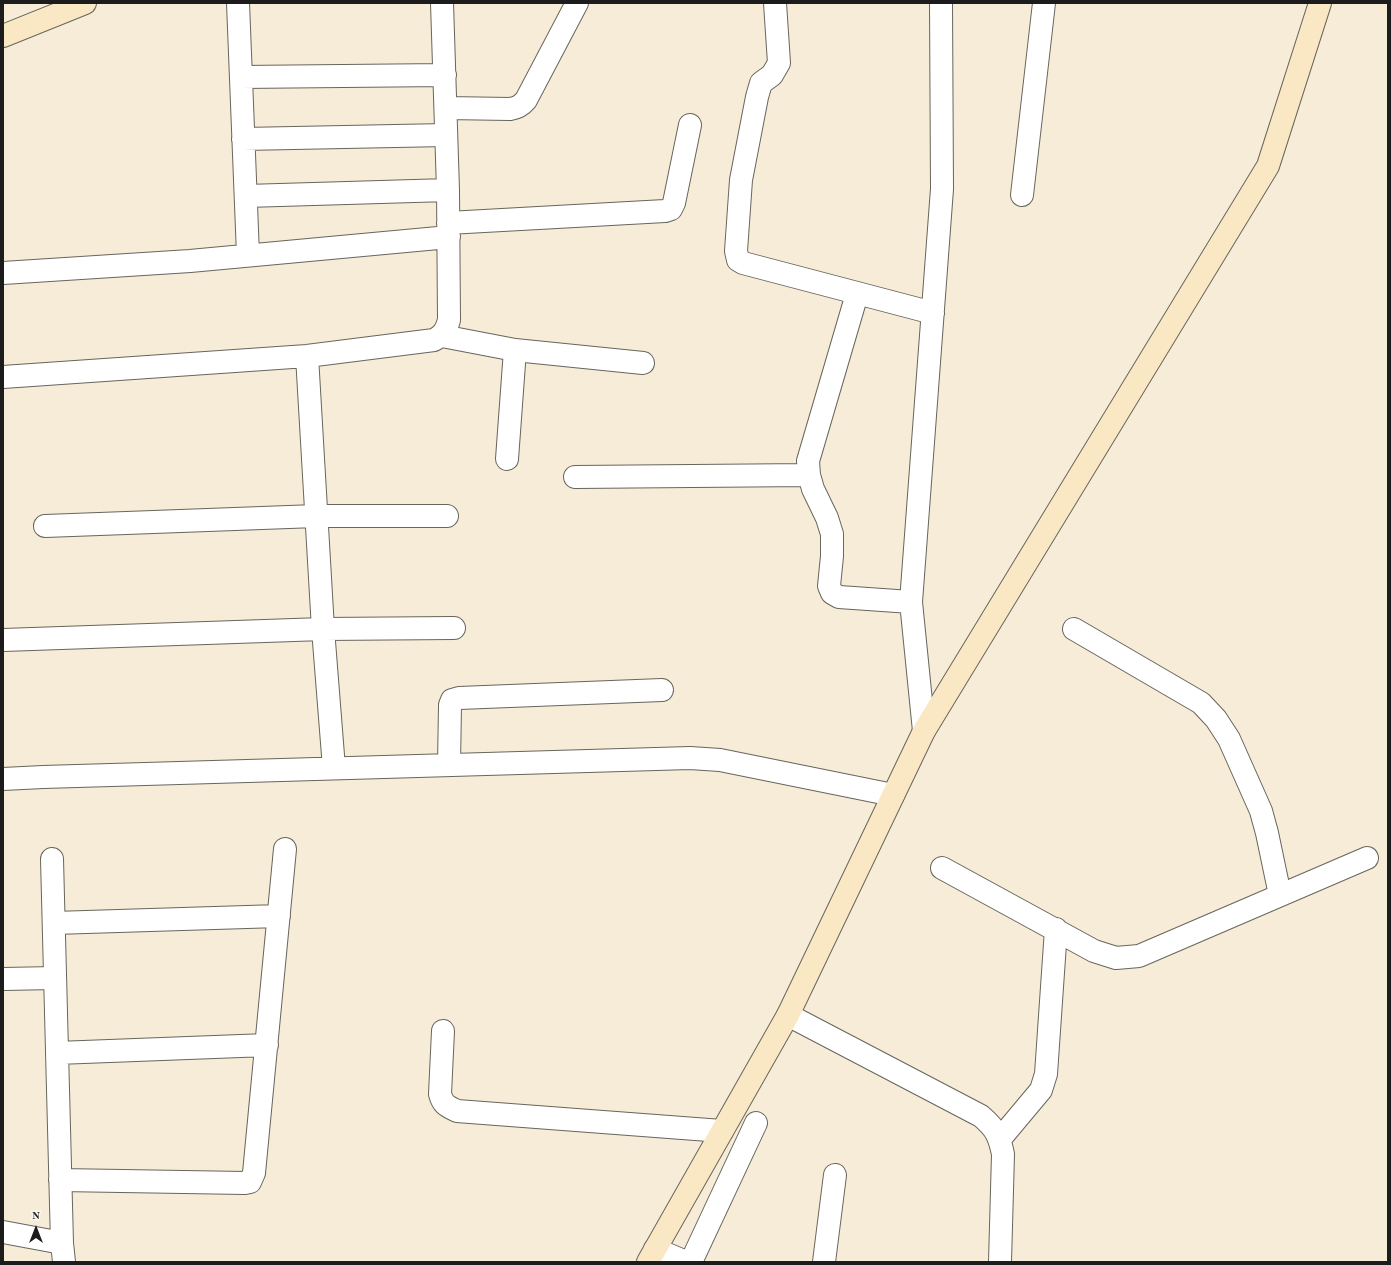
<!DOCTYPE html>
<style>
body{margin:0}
#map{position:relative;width:1391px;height:1265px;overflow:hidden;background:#f6ecd7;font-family:"Old Standard TT",serif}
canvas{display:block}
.frame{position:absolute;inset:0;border:4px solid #1c1c1c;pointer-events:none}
.north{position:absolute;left:16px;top:1209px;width:40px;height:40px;-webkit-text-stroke:3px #fbf7ec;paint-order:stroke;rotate:0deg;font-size:11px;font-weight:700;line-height:16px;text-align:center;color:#1c1c1c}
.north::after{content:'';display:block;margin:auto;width:14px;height:18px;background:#1c1c1c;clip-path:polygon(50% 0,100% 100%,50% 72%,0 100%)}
</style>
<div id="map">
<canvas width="1391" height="1265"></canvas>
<div class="frame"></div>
<div class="north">N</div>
</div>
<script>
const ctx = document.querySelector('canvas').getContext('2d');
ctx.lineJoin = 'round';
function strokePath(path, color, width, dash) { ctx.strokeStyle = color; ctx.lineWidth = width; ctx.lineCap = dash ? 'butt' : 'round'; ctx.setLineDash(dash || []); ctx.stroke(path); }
const minor = new Path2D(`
 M238 3 248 255
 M775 3 779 63 772 75 761 83 757 97 741 180 736 251 738 260 743 263 933 313
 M241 77 445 75
 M446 108 510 109C517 108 521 106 526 100L577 3
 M243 139 446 135
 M1022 195 1044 3
 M246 196 448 190
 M448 223 665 211 671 209 674 203 690 125
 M3 273 190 261 449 237
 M857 294 808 461 809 475 813 489 827 518 832 534V556L829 586 832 593 839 597 911 602
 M442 336 515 350 643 363
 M307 356 323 629 334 768
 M3 377 307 356 434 340C443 335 446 331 449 320L448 190 442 3
 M507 459 515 350
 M575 477 809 475
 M45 526 316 516H447
 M1074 629 1201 703 1216 719 1229 739 1261 811 1267 833 1280 895
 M3 640 323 629 454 628
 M924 731 911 602 942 189 941 3
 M449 765 450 705 452 700 459 698 662 690
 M3 779 43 777 690 758 720 760 893 795
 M52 859 62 1243
 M942 868 1094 951 1116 958 1139 956 1367 858
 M54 923 279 916
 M3 979 55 978
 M788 1015 981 1116C996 1129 999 1135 1003 1154L1000 1262
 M443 1031 440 1094C443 1105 447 1106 457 1111L722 1131
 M57 1053 267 1045
 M1000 1139 1041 1090 1046 1074 1056 929
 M60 1180 245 1183 250 1182 254 1173 285 849
 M3 1232 62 1243 64 1262
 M655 1249 686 1262
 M691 1262 756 1123
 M824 1262 835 1175`);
const secondary = new Path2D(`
 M3 36 85 3
 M648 1262 788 1015 924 731 1268 166 1320 3`);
strokePath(minor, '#68655d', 24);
strokePath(secondary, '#68655d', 24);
strokePath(minor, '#fff', 22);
strokePath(secondary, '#fae7c3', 22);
</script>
